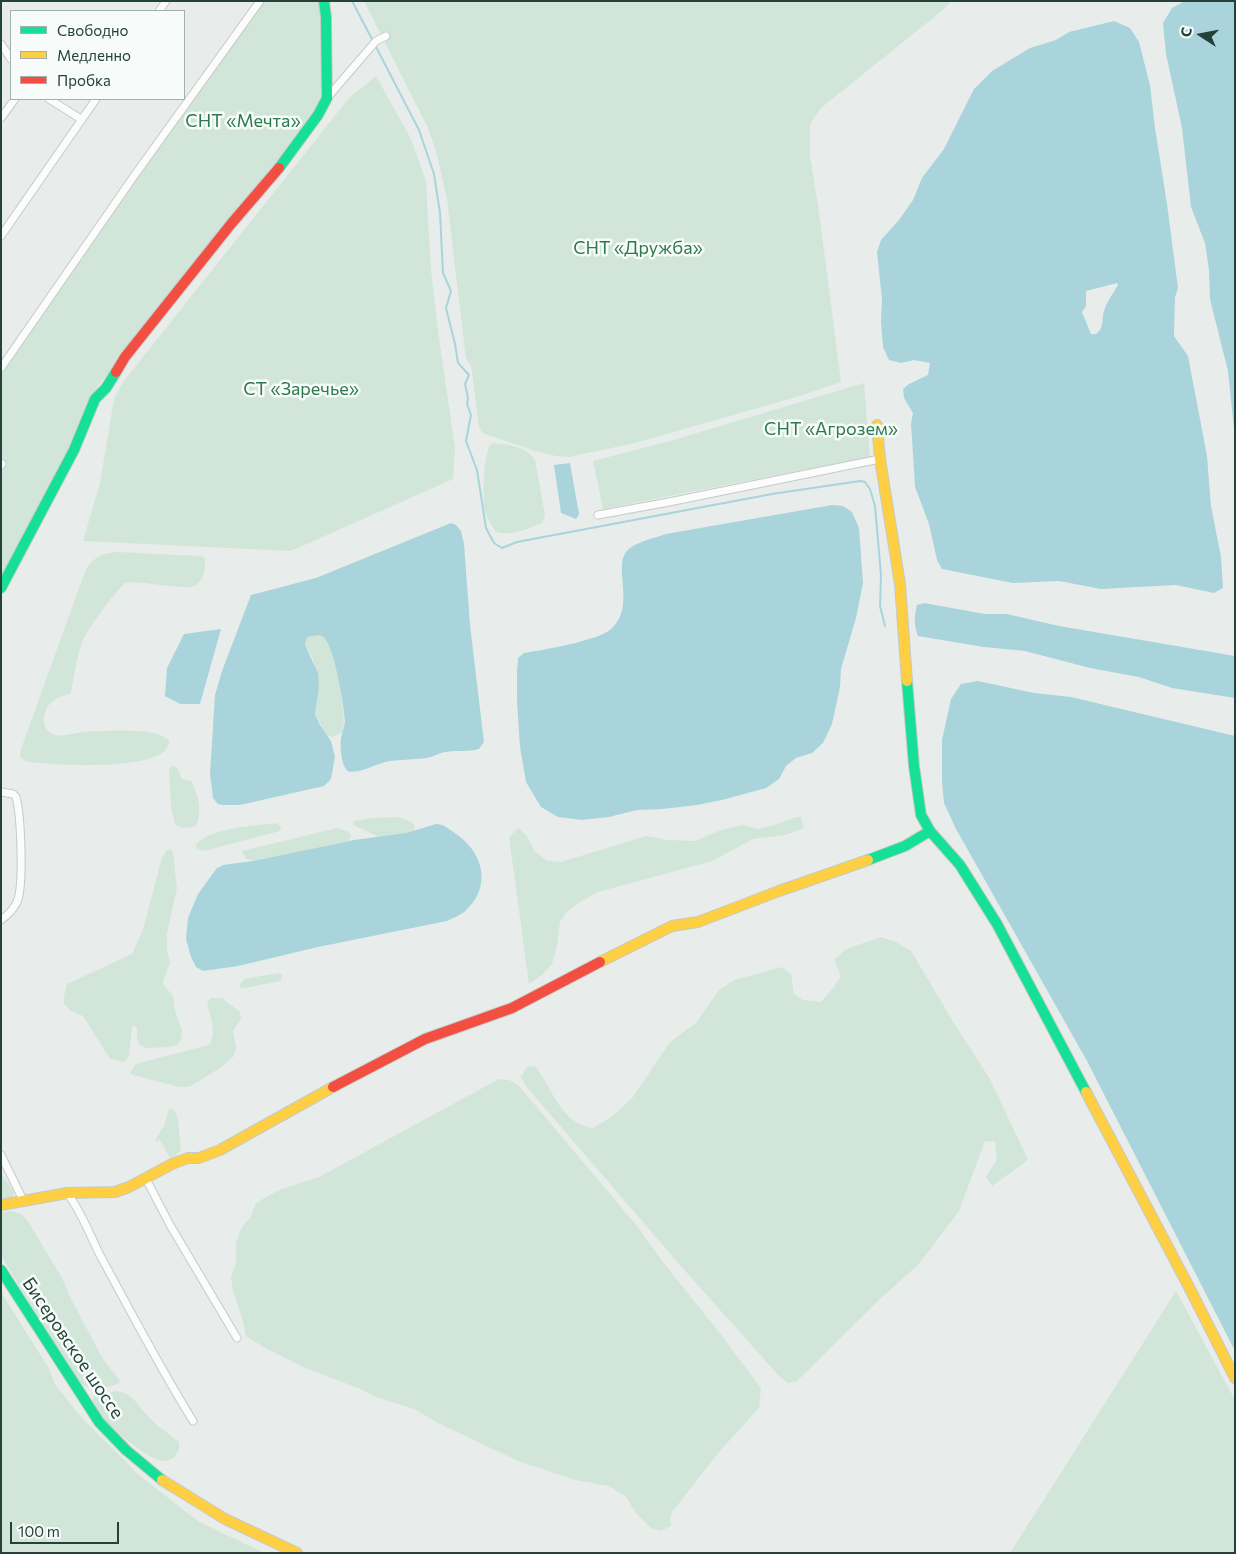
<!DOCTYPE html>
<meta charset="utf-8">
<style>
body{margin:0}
#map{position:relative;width:1236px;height:1554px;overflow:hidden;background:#e8edeb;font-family:Commissioner,sans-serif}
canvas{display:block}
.frame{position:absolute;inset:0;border:2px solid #24423a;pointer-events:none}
.legend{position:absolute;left:10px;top:10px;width:175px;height:90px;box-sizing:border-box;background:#f7fbf9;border:1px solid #a3b1ad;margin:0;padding:6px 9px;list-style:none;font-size:15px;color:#24423a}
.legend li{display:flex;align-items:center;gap:10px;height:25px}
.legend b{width:25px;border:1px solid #a3b1ad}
.north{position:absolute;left:1176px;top:10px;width:50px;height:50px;-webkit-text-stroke:4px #f7fbf9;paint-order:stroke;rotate:281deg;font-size:14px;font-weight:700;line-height:20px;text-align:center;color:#24423a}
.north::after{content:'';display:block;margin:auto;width:18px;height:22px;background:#24423a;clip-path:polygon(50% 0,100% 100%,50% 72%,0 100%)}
.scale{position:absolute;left:10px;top:1522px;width:109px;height:22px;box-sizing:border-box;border:2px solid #24423a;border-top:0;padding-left:6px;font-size:15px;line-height:18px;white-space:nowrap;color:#24423a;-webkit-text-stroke:4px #f7fbf9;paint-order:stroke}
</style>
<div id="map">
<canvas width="1236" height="1554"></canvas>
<div class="frame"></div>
<ul class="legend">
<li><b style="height:6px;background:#16e098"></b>Свободно</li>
<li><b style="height:6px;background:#ffcf43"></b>Медленно</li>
<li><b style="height:6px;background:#f24e42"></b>Пробка</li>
</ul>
<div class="north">С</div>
<div class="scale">100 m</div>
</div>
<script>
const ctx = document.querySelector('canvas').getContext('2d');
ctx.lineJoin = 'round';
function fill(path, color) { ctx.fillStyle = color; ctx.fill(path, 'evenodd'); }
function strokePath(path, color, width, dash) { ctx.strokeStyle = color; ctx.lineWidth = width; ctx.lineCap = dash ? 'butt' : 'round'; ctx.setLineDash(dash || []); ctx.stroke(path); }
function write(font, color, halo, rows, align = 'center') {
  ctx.font = font + ' Commissioner,sans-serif'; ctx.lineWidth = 5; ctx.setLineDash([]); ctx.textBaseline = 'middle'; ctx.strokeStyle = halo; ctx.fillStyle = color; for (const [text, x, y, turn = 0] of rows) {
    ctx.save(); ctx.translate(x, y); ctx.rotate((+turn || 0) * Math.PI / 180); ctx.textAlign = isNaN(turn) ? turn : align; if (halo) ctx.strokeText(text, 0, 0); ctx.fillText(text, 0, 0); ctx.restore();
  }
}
const green = new Path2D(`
 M262 1H321L325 91 319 107 283 159 97 387 72 450 1 586V373L248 17Z
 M364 1H951L943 10 821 108 810 124V155L820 219 841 382 803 395 635 443 569 457 556 456 535 451 482 433 479 426 471 365 466 359 447 199 436 151 428 128Z
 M376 76 411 139 426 181 431 270 439 338 455 448 453 479 291 551 83 541 100 483 114 399 123 382 349 98Z
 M864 383 870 457 603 509 593 461 677 439Z
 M492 443C507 444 526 446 535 460L545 515 542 523C527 529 513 536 496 532 491 524 485 516 484 506 483 494 483 451 492 443Z
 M117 552 199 556 204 557C207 568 204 583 191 587 188 588 183 587 180 587 162 586 142 581 125 583 112 596 89 626 82 643 76 659 74 676 71 693 66 695 58 697 53 701 42 709 39 731 55 735 64 737 73 733 82 732 102 731 142 728 160 735 164 736 167 739 170 741 168 744 167 749 165 751 146 770 50 766 25 761L20 757 21 749 86 569C97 555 101 554 117 552Z
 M314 635C320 635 324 635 328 640 336 652 347 718 343 732L333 737 326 735 315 713 319 688 313 659 305 645 307 637Z
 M173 766 177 767 182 779 191 781C198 795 203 810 196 826 188 828 182 830 175 824L171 808 169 772 170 767Z
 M397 817 408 820 414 824V830L406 833 379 837 353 825 354 821 373 818Z
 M796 817H801L804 828 785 835 753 839 712 861 598 892 580 902 566 912 560 922 557 946 552 964 543 974 529 984 509 837 518 828 527 836 535 852 548 861 561 862 646 836 668 840 695 841 721 830 743 825 758 829 778 824Z
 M277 823 281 827 280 831 204 851 197 849 196 844C214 827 253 826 277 823Z
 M337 828 347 831 351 835 349 841 253 861 245 858 242 851Z
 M171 849 173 853 177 888 167 933V950L170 963 163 981 164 985 173 996 175 1011 182 1030 181 1040 177 1045 169 1047 146 1048 140 1045 137 1038V1027L134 1026 132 1028 129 1056 124 1062 110 1059 83 1016 71 1011 64 1004V996L67 984 132 954 143 930 161 861 166 851Z
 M881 937 896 942 911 951 954 1023 990 1079 1028 1160 992 1186 986 1177 997 1159 995 1142 985 1141 959 1211 919 1264 879 1300 797 1381 788 1383 778 1375 679 1264 525 1085 521 1077 527 1067 535 1066C553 1089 560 1123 593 1128L613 1116 633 1097 670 1042 696 1023 719 990 734 980 782 967 791 974 794 994 803 1000 821 1002 834 987 841 976 834 960 846 949Z
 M279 973 283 975 280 981 241 989 239 985 244 979Z
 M211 998H222L240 1012 241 1019 233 1031 236 1048 233 1057 220 1068 189 1087H179L133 1075 130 1073 136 1064 209 1045C218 1033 209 1015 207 1002Z
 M499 1079 509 1080 519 1086 637 1226 666 1266 719 1332 761 1388 759 1408 719 1452 673 1511 670 1518 671 1526 661 1531 651 1528 636 1513 625 1496 609 1486 575 1480 518 1461 438 1423 414 1409 379 1398 360 1389 301 1366 267 1349 246 1336 242 1318 233 1291 231 1278 236 1263V1242L242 1227 250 1218 256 1203 279 1190 319 1177Z
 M169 1109H172L175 1111 178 1120 181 1150 171 1160 160 1140 155 1142 156 1138 164 1126Z
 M1 1174 14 1192 13 1197 1 1199Z
 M11 1211 21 1214 27 1220 62 1278 71 1299 103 1359 121 1382C112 1388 91 1391 82 1384 78 1381 75 1374 72 1370L1 1256V1212Z
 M1176 1291 1235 1400V1553H1010Z
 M1 1292 48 1367 55 1384 80 1416 139 1475 198 1521 264 1553H1Z
 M116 1391C134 1394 135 1402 146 1414 155 1425 168 1433 179 1442V1449L174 1458C169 1460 164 1462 159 1460 143 1456 103 1422 95 1408 93 1404 93 1401 93 1397Z`);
const water = new Path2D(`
 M1185 1H1235V439L1228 371 1210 299 1209 270 1205 243 1191 207 1182 128 1166 54 1163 23 1172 8Z
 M1114 21 1130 28 1139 42 1150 85 1155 128 1167 204 1178 288 1175 297 1174 336 1188 356 1207 456 1211 506 1221 557 1223 588 1214 593 1176 585 1101 589 1059 581 1013 583 942 569 937 560 929 524 915 487 911 424 913 413 904 398 903 389 909 384 928 375 930 363 914 360 901 363 889 360 883 347 881 321 882 299 877 252 881 240 899 220 913 200 922 178 944 149 974 89 992 71 1030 48 1056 40 1069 32ZM1117 283 1118 285C1113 294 1104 305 1103 316 1102 323 1103 329 1096 334H1091L1082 312 1086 306V291Z
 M570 463 579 514 576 519 561 513 554 465Z
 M832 505 843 506 852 512 859 528 863 583 856 618 841 669 840 687 832 724 823 743 812 753 796 758 786 766 779 779 766 788 722 800 697 805 662 809 637 810 609 817 582 820 558 817 541 807 526 782 520 747 517 702V671L518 658 524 653C543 650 596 641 610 630 639 606 609 563 630 548 640 541 654 538 666 534Z
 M451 523 456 525 461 531 464 544 470 625 483 734 484 742 479 749C468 752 457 750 445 752 439 753 433 757 427 758 413 760 399 759 385 762 377 764 356 775 348 771 341 766 340 746 341 738 342 732 345 726 345 720 344 706 334 641 322 636 318 634 312 636 307 637L305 645 318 673 319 688 315 714 320 725 331 741 335 757 331 779 324 786 240 805H223L218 804 213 798 210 774 215 695 222 671 251 595 316 578Z
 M924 603 985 614H1007L1059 626 1235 656V698L1172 688 1139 677 1090 668 1025 651 984 647 918 636C914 625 914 617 917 605Z
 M221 629 200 704H180L165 696 167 668 184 634Z
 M978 681 1034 693 1071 697 1235 736V1351L1087 1061 956 829 944 803 942 782V740L951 699 961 684Z
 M436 824C445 824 451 831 459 836 485 856 491 889 464 912 459 916 452 918 447 921L318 947 238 966 203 971 196 967 191 957 186 939 188 918 198 894 217 868 223 865 253 861 354 840 406 833Z`);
const stream = new Path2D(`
 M352 1 373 41
 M375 45 419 130 434 174 440 213 443 273 451 291 446 308 455 344 458 363 469 375 465 384 468 398 467 404 471 415 466 441 477 470 486 528 494 543 502 548 517 542 772 494 860 481 865 482 870 489 875 506 881 575 880 606 885 626`);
const street = new Path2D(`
 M159 11 166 1
 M1 44 11 59
 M327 98 376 41 386 36
 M49 99 81 119
 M1 118 15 99
 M1 236 96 99
 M1 368 134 176 260 1
 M1 465 2 464
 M598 515 669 502 880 459
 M1 792 13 794 16 797C21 815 24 886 17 902 13 910 8 915 1 920
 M1 1155 24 1202
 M145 1177 170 1225 237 1338
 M67 1193C82 1212 90 1236 101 1257 131 1312 160 1368 193 1421`);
const fast = new Path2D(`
 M279 168 318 115 327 98 326 17 324 1
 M1 588 74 450 95 399 106 388 116 372
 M907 681 914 766 921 815 930 831 960 865 997 924 1086 1092
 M868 860 905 846 930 831
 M1 1270 99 1422 126 1450 162 1480`);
const slow = new Path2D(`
 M877 425 880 459 900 584 907 681
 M600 962 672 926 698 922 779 891 868 860
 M1086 1092 1189 1287 1235 1378
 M1 1205 67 1193 115 1192 129 1187 172 1164 188 1158H199L220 1150 333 1087
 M162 1480 225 1519 297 1553`);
const jam = new Path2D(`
 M116 372 125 357 231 224 279 168
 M333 1087 425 1039 512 1008 600 962`);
const parkNames = [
 ["СНТ «Мечта»",243,121],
 ["СНТ «Дружба»",638,248],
 ["СТ «Заречье»",301,389],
 ["СНТ «Агрозем»",831,429]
];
const streetNames = [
 ["Бисеровское шоссе",73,1348,56]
];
fill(green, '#d1e6d8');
fill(water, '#a9d4db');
strokePath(stream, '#a9d4db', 2);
strokePath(street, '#c5cac8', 9);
strokePath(fast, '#c3cbc8', 12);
strokePath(slow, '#c3cbc8', 12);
strokePath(jam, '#c3cbc8', 12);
strokePath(street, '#fcfcfc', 7);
strokePath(fast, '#16e098', 10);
strokePath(slow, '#ffcf43', 10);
strokePath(jam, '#f24e42', 10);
write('18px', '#2d7a4b', '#f7fbf9', parkNames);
write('18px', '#24423a', '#f7fbf9', streetNames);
</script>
